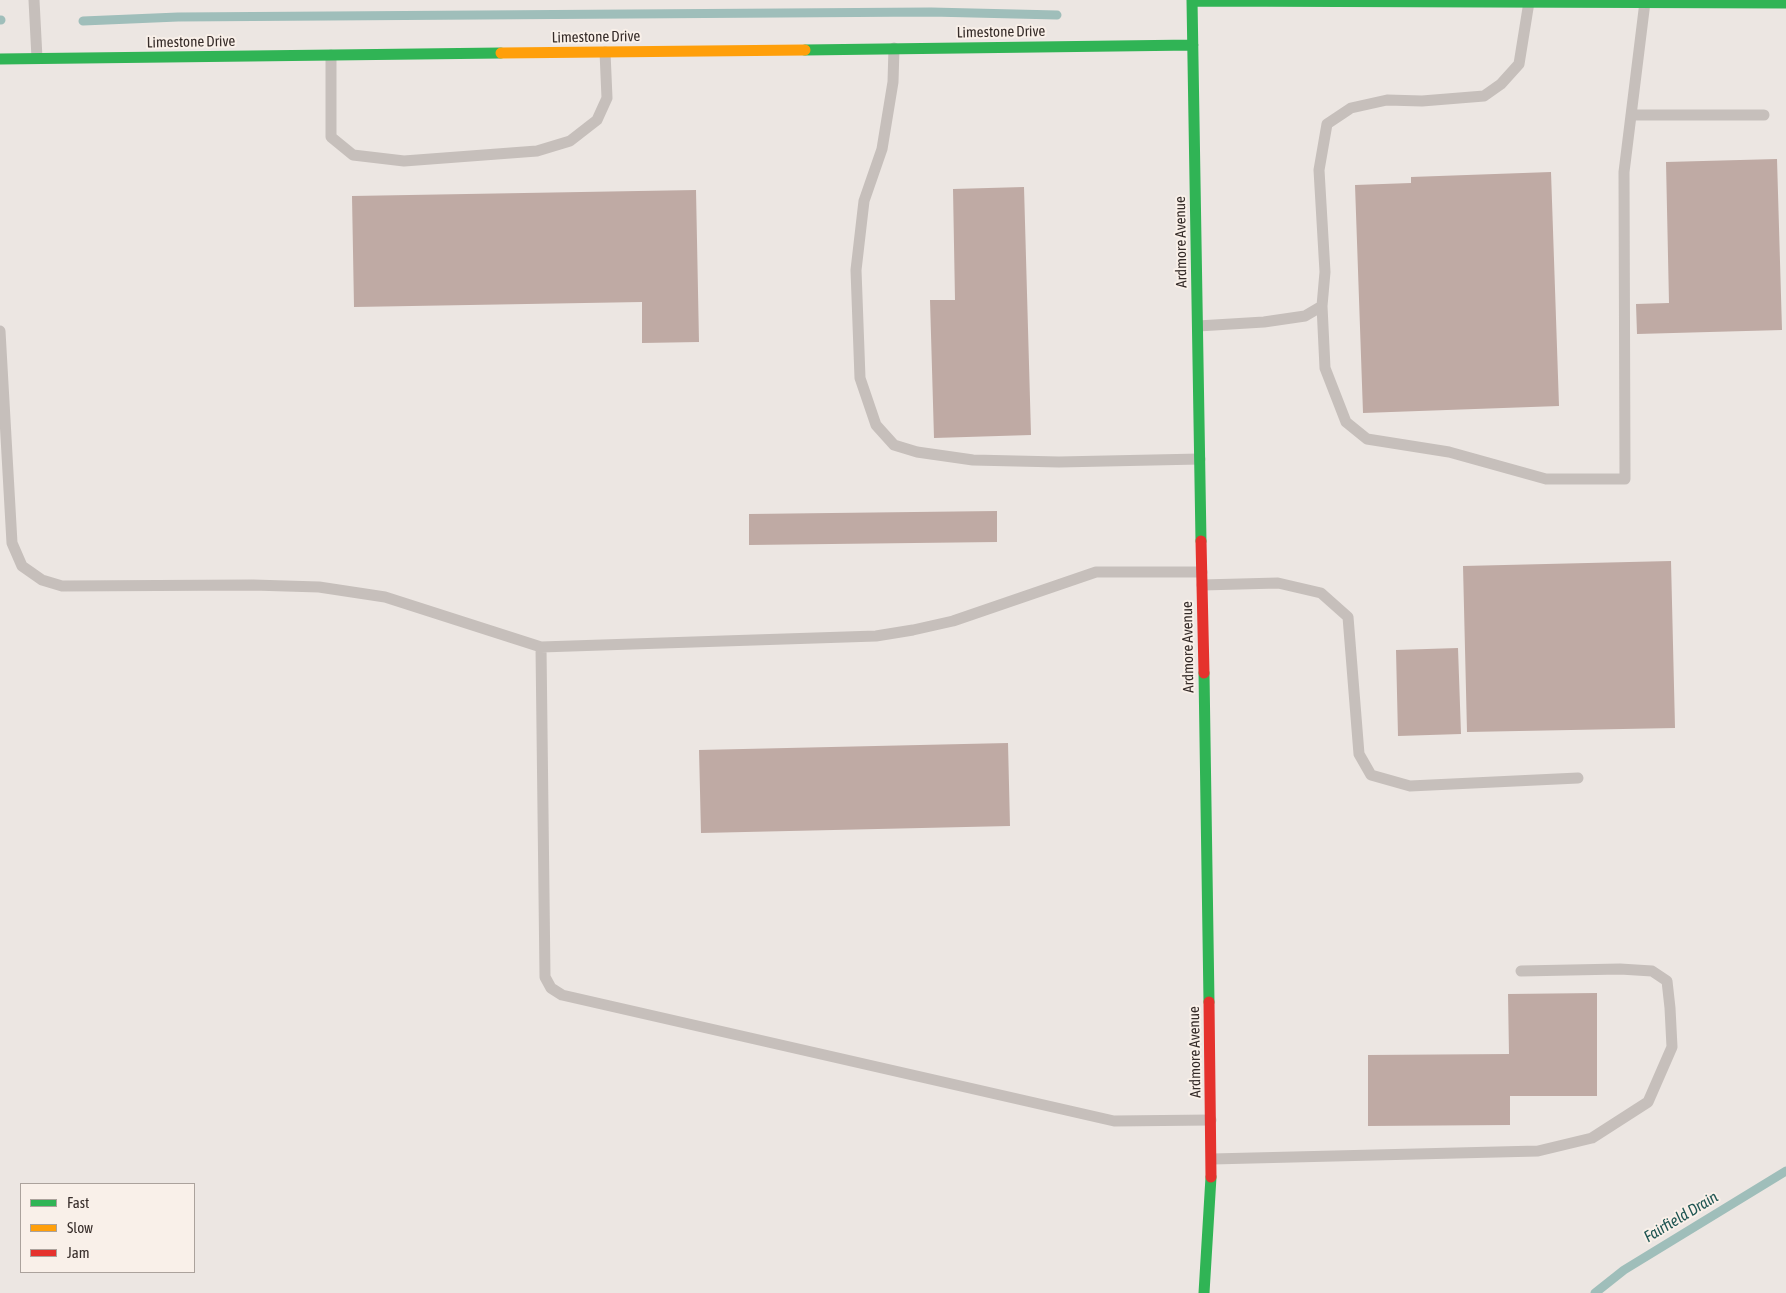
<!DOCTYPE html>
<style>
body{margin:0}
#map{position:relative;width:1786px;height:1293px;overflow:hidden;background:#ece6e2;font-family:"Asap Condensed",sans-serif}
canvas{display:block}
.legend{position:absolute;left:20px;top:1183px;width:175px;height:90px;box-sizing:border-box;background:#f9f0e9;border:1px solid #aba29c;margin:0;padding:6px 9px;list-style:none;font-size:15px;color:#362c29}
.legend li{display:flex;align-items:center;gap:10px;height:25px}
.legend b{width:25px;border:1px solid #aba29c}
</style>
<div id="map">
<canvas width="1786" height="1293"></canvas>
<ul class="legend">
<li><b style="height:6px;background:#30b455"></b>Fast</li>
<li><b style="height:6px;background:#ff9f0a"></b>Slow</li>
<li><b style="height:6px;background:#e5322d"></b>Jam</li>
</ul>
</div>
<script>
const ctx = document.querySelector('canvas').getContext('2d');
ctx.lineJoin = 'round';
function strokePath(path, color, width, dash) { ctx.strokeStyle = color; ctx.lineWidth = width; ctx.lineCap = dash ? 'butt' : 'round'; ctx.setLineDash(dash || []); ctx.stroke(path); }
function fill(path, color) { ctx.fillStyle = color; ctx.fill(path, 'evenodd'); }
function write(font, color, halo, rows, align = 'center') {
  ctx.font = font + ' "Asap Condensed",sans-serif'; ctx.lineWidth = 4; ctx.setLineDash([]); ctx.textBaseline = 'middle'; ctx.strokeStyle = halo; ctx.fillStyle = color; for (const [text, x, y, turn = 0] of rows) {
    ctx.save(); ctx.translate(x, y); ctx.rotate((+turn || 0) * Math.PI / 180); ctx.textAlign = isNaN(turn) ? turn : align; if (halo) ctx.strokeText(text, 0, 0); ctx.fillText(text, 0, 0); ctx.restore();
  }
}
const stream = new Path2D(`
 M0 20H1
 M83 21 178 17 931 12 1057 15
 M1595 1293 1624 1270 1786 1171`);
const building = new Path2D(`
 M1777 159 1782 330 1637 334 1636 304 1669 303 1666 162Z
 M1551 172 1559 406 1363 413 1355 185 1411 183V177Z
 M1024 187 1031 435 934 438 930 300H955L953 189Z
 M696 190 699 342 642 343V302L354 307 352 196Z
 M997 511V542L749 545V514Z
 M1671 561 1675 728 1467 732 1463 566Z
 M1458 648 1461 734 1398 736 1396 650Z
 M1008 743 1010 826 701 833 699 750Z
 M1597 993V1096H1510V1125L1368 1126V1055L1509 1054 1508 994Z`);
const lane = new Path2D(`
 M34 0 37 58
 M894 48 893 82 882 149 864 201 856 270 860 378 876 425 894 445 917 452 973 460 1059 462 1200 459
 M331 55V137L353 155 404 161 537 151 570 141 597 120 607 98 605 52
 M1631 115H1764
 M1322 306 1325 368 1346 422 1367 439 1449 452 1546 479H1625L1624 172 1645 2
 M1198 326 1264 322 1305 316 1322 306 1325 272 1319 170 1327 124 1351 108 1387 100 1422 101 1484 96 1501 84 1519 64 1529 2
 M0 331 12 543 22 566 42 580 62 586 253 585 319 587 385 597 541 647 545 977 551 988 562 995 1114 1121 1211 1120
 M1202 585 1278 583 1321 593 1348 617 1359 754 1371 775 1410 786 1578 778
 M541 647 876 636 913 630 953 621 1096 572H1202
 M1212 1159 1538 1151 1592 1138 1648 1102 1672 1047 1670 1008 1667 981 1652 971 1620 969 1521 971`);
const fast = new Path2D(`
 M1192 0 1201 541
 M1192 1 1786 3
 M805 50 1193 45
 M0 59 501 53
 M1204 673 1209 1002
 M1204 1293 1211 1177`);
const slow = new Path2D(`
 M501 53 805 50`);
const jam = new Path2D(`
 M1201 541 1204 673
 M1209 1002 1211 1177`);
const streetNames = [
 ["Limestone Drive",1001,32,-1],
 ["Limestone Drive",596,37,-1],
 ["Limestone Drive",191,42,-1],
 ["Ardmore Avenue",1181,242,-91],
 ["Ardmore Avenue",1188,647,-91],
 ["Ardmore Avenue",1195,1052,-91]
];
const waterNames = [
 ["Fairfield Drain",1681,1217,-31]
];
strokePath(stream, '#9fbeba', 9);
fill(building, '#bfaaa4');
strokePath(lane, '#c6bfbb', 11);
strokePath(fast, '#30b455', 11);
strokePath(slow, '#ff9f0a', 11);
strokePath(jam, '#e5322d', 11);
write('15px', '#362c29', '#f9f0e9', streetNames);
write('italic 16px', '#205653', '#f9f0e9', waterNames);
</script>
